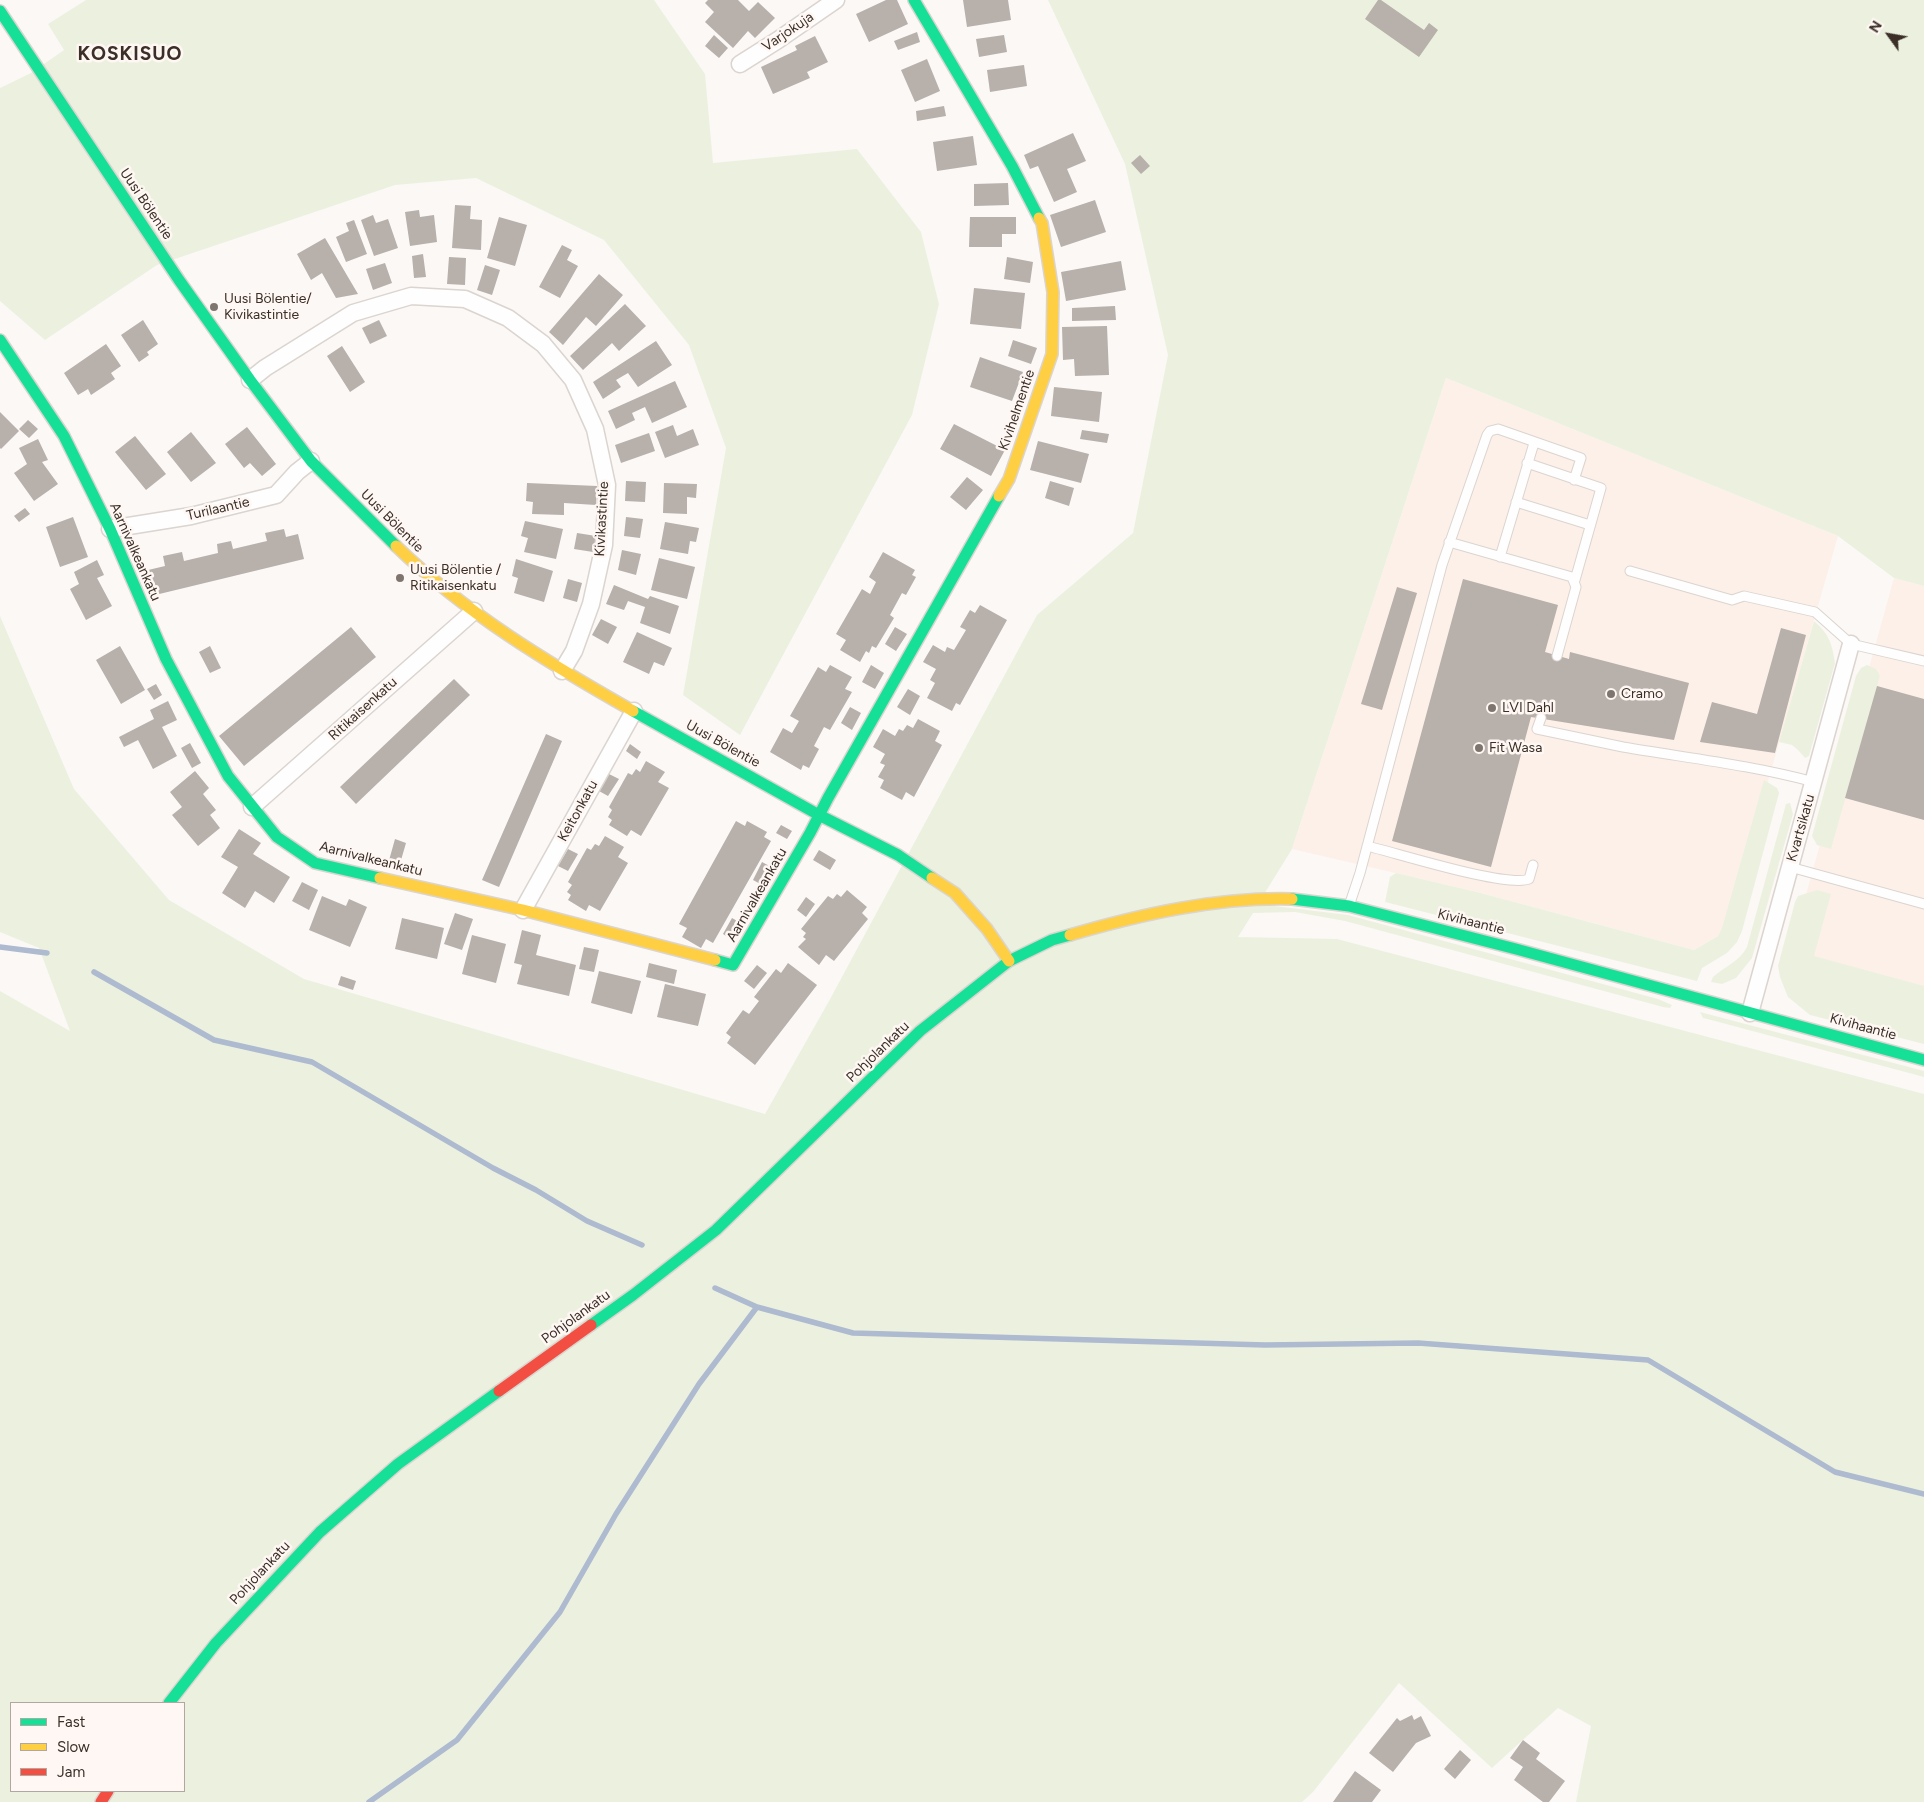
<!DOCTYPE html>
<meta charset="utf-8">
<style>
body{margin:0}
#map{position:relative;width:1924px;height:1802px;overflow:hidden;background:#fbf8f6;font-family:Figtree,sans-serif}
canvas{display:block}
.legend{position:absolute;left:10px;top:1702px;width:175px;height:90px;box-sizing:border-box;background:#fef7f3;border:1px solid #b0a7a1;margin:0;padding:6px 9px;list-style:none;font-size:15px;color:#3b2f27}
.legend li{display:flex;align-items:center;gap:10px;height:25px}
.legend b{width:25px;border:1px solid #b0a7a1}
.north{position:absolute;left:1864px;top:10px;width:50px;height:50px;-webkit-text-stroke:4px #fef7f3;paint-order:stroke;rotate:302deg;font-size:14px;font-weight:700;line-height:20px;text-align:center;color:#3b2f27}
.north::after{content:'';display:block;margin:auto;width:18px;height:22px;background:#3b2f27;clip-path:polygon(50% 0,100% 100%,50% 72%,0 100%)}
</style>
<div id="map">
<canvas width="1924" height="1802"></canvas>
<ul class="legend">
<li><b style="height:6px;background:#16e098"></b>Fast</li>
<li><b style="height:6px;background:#ffcf43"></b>Slow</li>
<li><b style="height:6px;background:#f24e42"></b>Jam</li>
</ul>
<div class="north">N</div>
</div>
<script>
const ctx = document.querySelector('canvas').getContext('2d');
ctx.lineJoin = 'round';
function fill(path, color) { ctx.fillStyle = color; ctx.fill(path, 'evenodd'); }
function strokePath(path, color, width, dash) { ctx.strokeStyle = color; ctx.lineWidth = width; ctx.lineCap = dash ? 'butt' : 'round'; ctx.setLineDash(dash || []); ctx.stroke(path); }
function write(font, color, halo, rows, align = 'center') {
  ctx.font = font + ' Figtree,sans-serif'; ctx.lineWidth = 5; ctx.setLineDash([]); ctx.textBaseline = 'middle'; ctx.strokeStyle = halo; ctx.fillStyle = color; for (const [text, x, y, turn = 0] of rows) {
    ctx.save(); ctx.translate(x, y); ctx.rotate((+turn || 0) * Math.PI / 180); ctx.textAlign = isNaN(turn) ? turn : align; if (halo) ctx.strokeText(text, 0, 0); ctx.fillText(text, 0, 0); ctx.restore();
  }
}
const commercial = new Path2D(`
 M1446 378 1838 536 1725 932 1694 950 1477 892 1292 849Z
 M1894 578 1924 586V1015L1787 963Z`);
const green = new Path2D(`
 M86 0H654L705 74 713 163 857 149 921 232 939 304 912 415 740 735 683 695 726 448 689 345 604 240 476 178 395 185 157 265 45 340 0 301V88L31 73 64 50 48 24Z
 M1048 0H1924V586L1894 578 1838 536 1446 378 1292 849 1258 904 1348 915 1658 999 1672 1005 1670 1008 1663 1007 1345 921 1295 912 1253 913 1238 937 1337 939 1924 1094V1802H1576L1591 1726 1558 1708 1492 1768 1399 1683 1313 1792 1302 1802H0V991L70 1031 39 948 0 932V616L74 789 169 900 304 979 765 1114 829 1001 1037 615 1133 533 1168 355 1125 164ZM11 1703H184V1791H11Z
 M1814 621C1829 634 1832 643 1835 663L1809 756 1805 758 1798 750 1792 745 1779 742Z
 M1867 665 1876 669 1880 676 1831 849 1817 845 1812 836 1856 676 1861 668Z
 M1764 780 1777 788 1779 793 1742 931 1737 942 1727 953 1702 968 1697 981 1385 902 1390 877 1396 873 1477 892 1694 950 1718 936 1722 928Z
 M1790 803 1793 814 1752 958 1736 978 1722 984 1711 982 1713 977C1725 966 1739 962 1747 947L1786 804Z
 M1817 890 1831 894 1814 956 1924 986V1044L1810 1015 1788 997 1780 977 1778 966 1795 902 1798 896Z
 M1700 1012 1924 1071V1077L1715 1021 1703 1018Z`);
const stream = new Path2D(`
 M0 947 47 953
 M94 972 214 1040 312 1062 493 1168 536 1190 587 1221 642 1245
 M715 1288 757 1307 853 1333 1265 1345 1418 1343 1648 1360 1835 1472 1924 1494
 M369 1802 457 1740 560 1612 616 1514 699 1384 757 1307`);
const building = new Path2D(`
 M708 0H738L749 11 758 2 775 18 755 38 748 31 733 48 705 22 714 12 705 3Z
 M886 0H897L908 24 869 42 856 14Z
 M963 0H1008L1011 20 967 27Z
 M1378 0H1381L1424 30 1429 23 1438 30 1419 57 1365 19Z
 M917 32 920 42 898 50 894 41Z
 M714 35 728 48 719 58 705 46Z
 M1004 35 1007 52 979 57 976 39Z
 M815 36 828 62 807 72 810 78 773 94 761 67 797 50 795 46Z
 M927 59 940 91 915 102 901 70Z
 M1024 65 1027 86 990 92 987 70Z
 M944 106 946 116 917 121 916 111Z
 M1073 133 1086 161 1067 169 1077 192 1054 202 1038 166 1030 169 1024 155Z
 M973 136 977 165 937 171 933 142Z
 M1140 155 1150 166 1141 174 1131 163Z
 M1008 183 1009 205 974 206V184Z
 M1095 200 1106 232 1061 247 1050 215Z
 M455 205 471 206 470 219 482 220 481 250 452 248Z
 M419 210 420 217 434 215 437 242 410 246 405 212Z
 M373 215 376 223 388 219 398 248 374 256 361 220Z
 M499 217 527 225 515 266 487 258Z
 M970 217H1016V234H1002V247H969Z
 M354 220 367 254 346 262 336 237 349 231 346 223Z
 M325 238 358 294 336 298 322 273 311 280 297 254Z
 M562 245 572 250 567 260 578 266 560 298 539 287Z
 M423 254 426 277 414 278 412 256Z
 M449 257 466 258 465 285 447 284Z
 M1007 257 1033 262 1030 283 1004 279Z
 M1121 261 1126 290 1066 301 1061 272Z
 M385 263 392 283 373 290 366 269Z
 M485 265 500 270 492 295 477 290Z
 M599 274 623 295 596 326 586 317 563 345 549 332Z
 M974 288 1025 293 1021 329 970 324Z
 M625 304 646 326 619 351 612 343 583 370 570 356Z
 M1115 306 1116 320 1072 321V308Z
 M143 320 158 344 147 352 149 355 139 362 121 335Z
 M379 320 387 336 370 344 362 328Z
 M1107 326 1109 375 1075 376 1074 359 1063 360 1062 327Z
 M1013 340 1037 348 1031 364 1008 356Z
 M656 341 672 365 638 387 628 373 616 380 621 387 603 399 593 382Z
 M106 344 121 366 111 373 115 379 91 395 88 389 78 395 64 373Z
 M342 346 365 382 350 392 327 356Z
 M980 357 1023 372 1012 401 970 387Z
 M675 381 687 407 652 423 645 407 632 413 635 420 616 429 608 411Z
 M1054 387 1102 392 1099 422 1051 416Z
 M0 412 19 431 1 449 0 448Z
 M28 420 38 429 29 438 19 429Z
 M954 424 1005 450 991 476 940 449Z
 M673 425 677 436 693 429 699 445 665 458 655 432Z
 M247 427 276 464 262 476 250 463 244 468 225 444Z
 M1082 430 1109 434 1107 443 1080 439Z
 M191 432 216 463 191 482 167 452Z
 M649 433 655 451 621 463 615 445Z
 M135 436 166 474 146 490 115 452Z
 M38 439 48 460 42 462 58 484 34 501 14 473 27 464 19 448Z
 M1038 441 1089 454 1081 483 1030 470Z
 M967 477 983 490 966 510 950 497Z
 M626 481 646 482 645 502 625 501Z
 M1050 481 1074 488 1069 506 1045 498Z
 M527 483 597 486 596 505 564 503V515L532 514 533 502 526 501Z
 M664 483 697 484 696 498 687 497V514L663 513Z
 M25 508 30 514 19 522 14 516Z
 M73 517 88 557 60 567 46 527Z
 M626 517 643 519 640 538 624 536Z
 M525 521 563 529 556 559 524 552 528 538 521 536Z
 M665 522 699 528 696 542 690 541 688 554 660 549Z
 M284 529 286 537 298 534 304 559 151 596 144 571 165 566 163 556 182 552 184 561 218 553 217 544 231 541 233 549 267 541 265 533Z
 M577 533 596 536 593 552 574 549Z
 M622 550 641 554 636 575 618 570Z
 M883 552 915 570 912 575 916 577 906 595 902 593 890 615 894 618 876 648 872 646 869 653 866 651 860 662 840 650 846 640 836 634 862 589 870 594 876 582 869 577Z
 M659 558 695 567 687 599 651 590Z
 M516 559 553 571 544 602 514 593 518 578 512 576Z
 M97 560 104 575 97 578 112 606 86 620 70 589 79 584 74 572Z
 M568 579 582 583 577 602 563 598Z
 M1463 579 1558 605 1545 652 1569 659 1570 652 1689 683 1674 740 1531 717 1491 867 1392 841Z
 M614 585 648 599 650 596 679 606 670 634 640 623 645 607 628 601 624 610 606 604Z
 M1397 587 1417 593 1382 710 1361 704Z
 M980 605 1007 620 960 705 956 703 952 711 927 698 935 683 930 680 936 669 923 662 933 645 945 652 947 647 954 650 966 630 960 627 970 610 975 613Z
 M601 619 617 627 608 644 592 635Z
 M351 627 376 657 244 766 219 736Z
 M895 627 907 634 896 651 885 644Z
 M1781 628 1806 635 1775 753 1700 742 1712 702 1757 714Z
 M637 632 672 648 664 666 654 662 649 674 623 662Z
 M120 646 145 690 121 704 96 660Z
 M210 646 221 668 210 673 199 652Z
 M830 665 852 677 845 689 852 692 830 730 824 727 814 746 819 749 809 768 803 765 801 770 770 752 783 728 792 733 799 721 790 716 818 667 826 672Z
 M871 665 884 673 875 689 862 682Z
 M454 679 470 695 356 804 340 787Z
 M156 684 162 695 154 700 147 689Z
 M1877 686 1924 699V820L1845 798Z
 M908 689 920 696 910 715 897 707Z
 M168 701 177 720 162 727 177 756 153 769 138 740 124 747 119 737 154 719 150 710Z
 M850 707 861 713 852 730 841 723Z
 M918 719 940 731 935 741 942 745 914 797 906 792 902 800 880 788 884 780 878 777 885 765 880 763 885 754 873 747 883 729 895 736 899 729 903 731 907 725 913 728Z
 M546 734 562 741 499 887 482 880Z
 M190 743 201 763 192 768 181 748Z
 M630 744 641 752 637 759 626 751Z
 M646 761 665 772 658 782 669 788 641 836 631 830 627 836 609 825 612 820 608 817 612 810 609 807 628 773 632 775 636 769 640 772Z
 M195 771 209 788 203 794 216 810 210 815 220 828 198 846 172 815 182 807 170 792Z
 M609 774 619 779 608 796 599 791Z
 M736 821 745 826 747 821 767 832 764 837 771 841 713 943 706 939 701 948 682 937 687 928 679 924Z
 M781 825 792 831 787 839 776 833Z
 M239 829 261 843 253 854 290 877 274 903 255 891 245 908 222 893 238 867 221 857Z
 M605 836 624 847 618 857 628 863 600 911 589 905 586 911 568 900 571 895 567 892 572 885 568 882 587 848 591 850 595 844 599 846Z
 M395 839 406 843 399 867 388 864Z
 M568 849 578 854 568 871 558 866Z
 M819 850 836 860 830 870 813 860Z
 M762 862 775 869 766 887 753 880Z
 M302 882 318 890 309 910 292 901Z
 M847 890 867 907 862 913 868 919 834 961 826 955 819 965 798 947 806 939 803 937 806 933 801 929 828 896 833 899 837 894 841 897Z
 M322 896 346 906 349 899 367 907 350 947 309 930Z
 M806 897 815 904 806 917 797 910Z
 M455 913 473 919 462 950 444 944Z
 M402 918 444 928 437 959 395 949Z
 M732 918 744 925 734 941 723 934Z
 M522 930 541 935 536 955 576 965 569 996 517 984 522 965 514 963Z
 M472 935 506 944 496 983 462 974Z
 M584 947 599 950 594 972 579 969Z
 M649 963 677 970 674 984 646 977Z
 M788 963 817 985 755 1065 727 1043 731 1037 726 1033 743 1010 749 1014 759 1001 754 997 776 969 781 973Z
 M757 965 767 973 754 989 744 981Z
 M599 971 641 981 632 1014 591 1003Z
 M341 976 356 981 353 990 338 985Z
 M665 984 706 994 698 1026 657 1017Z
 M1412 1715 1414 1720 1421 1716 1431 1736 1416 1743 1393 1772 1369 1753 1397 1718 1400 1721Z
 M1523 1740 1540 1753 1536 1759 1565 1781 1549 1802H1543L1514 1780 1523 1767 1510 1758Z
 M1460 1750 1471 1760 1455 1779 1444 1769Z
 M1355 1771 1381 1790 1372 1802H1333Z`);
const lane = new Path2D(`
 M1527 463 1601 488 1575 580
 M1516 502 1590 525
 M1449 542 1572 577 1576 587 1557 656
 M1500 557 1534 443
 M1630 571 1732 600 1744 596 1815 612 1851 644 1924 661
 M1541 718 1537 729C1566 735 1594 741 1623 747 1687 758 1751 765 1814 782
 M1367 846C1397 853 1506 888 1529 879L1533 865
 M1790 867 1924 904
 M1349 906 1360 873 1442 565 1487 435 1490 431 1498 429 1581 458 1574 480`);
const street = new Path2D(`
 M740 64 778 40 836 0
 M250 380 265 368 353 313 411 296 465 299 508 318 543 344 573 380 595 429 607 485 604 545 591 604 574 651 562 671
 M110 529 191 516 276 495 297 472 311 461
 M252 807 474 611
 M523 910 634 711
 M1750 1013 1851 644`);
const fast = new Path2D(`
 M914 0 1012 166 1039 218
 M0 11 179 280 250 380 311 461 396 546
 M0 340 64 436 110 529 166 659 228 776 277 837 315 863 380 878
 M633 711 819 815 898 855 932 878
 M1292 899 1349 906 1516 949 1924 1060
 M715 960 733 965 810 833 828 798 999 496
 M591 1325 633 1295 716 1230 920 1031 1009 961 1052 940 1070 935
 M169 1703 216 1643 320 1532 398 1464 499 1391`);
const slow = new Path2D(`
 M999 496 1009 479 1052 354 1053 292 1042 223 1039 218
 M396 546C465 613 550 664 633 711
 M380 878 523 910 715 960
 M932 878 955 893 987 929 1009 961
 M1070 935C1142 914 1217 897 1292 899`);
const jam = new Path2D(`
 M499 1391 591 1325
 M101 1802 108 1791`);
const markers = [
 [214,307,5,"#7e756f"],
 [400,578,5,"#7e756f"],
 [1611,694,5,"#7e756f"],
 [1492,708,5,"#7e756f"],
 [1479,748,5,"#7e756f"]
];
const streetNames = [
 ["Varjokuja",788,32,-34],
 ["Uusi Bölentie",146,204,56],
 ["Kivihelmentie",1017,410,-71],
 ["Turilaantie",218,509,-13],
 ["Kivikastintie",602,519,-87],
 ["Uusi Bölentie",392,521,45],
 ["Aarnivalkeankatu",135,552,66],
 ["Ritikaisenkatu",363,709,-42],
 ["Uusi Bölentie",723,744,29],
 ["Keitonkatu",578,811,-61],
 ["Kvartsikatu",1801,828,-74],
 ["Aarnivalkeankatu",371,859,14],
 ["Aarnivalkeankatu",757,895,-60],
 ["Kivihaantie",1471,922,14],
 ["Kivihaantie",1863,1027,15],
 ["Pohjolankatu",878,1052,-44],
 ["Pohjolankatu",576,1317,-36],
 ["Pohjolankatu",260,1573,-47]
];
const poiNames = [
 ["Uusi Bölentie/",224,299],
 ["Kivikastintie",224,315],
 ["Uusi Bölentie /",410,570],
 ["Ritikaisenkatu",410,586],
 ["Cramo",1621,694],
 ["LVI Dahl",1502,708],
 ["Fit Wasa",1489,748]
];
const districtNames = [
 ["KOSKISUO",130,54]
];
fill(commercial, '#fdf0e8');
fill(green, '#ecf1df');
strokePath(stream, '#adbacf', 5.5);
fill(building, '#b7b0ab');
strokePath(lane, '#dbd4cf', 11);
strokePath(street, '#dbd4cf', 19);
strokePath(fast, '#dbd4cf', 14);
strokePath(slow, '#dbd4cf', 14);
strokePath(jam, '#dbd4cf', 14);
strokePath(lane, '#fefefe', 9);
strokePath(street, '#fefefe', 16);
strokePath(fast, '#16e098', 11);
strokePath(slow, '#ffcf43', 11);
strokePath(jam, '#f24e42', 11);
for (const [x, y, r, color] of markers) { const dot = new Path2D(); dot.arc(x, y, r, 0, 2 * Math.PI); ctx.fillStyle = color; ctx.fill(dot); strokePath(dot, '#fef7f3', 2); }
write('14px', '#3b2f27', '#fef7f3', streetNames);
write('14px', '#3b2f27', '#fef7f3', poiNames, 'left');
ctx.letterSpacing = '1px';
write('bold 19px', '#3b2f27', '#fef7f3', districtNames);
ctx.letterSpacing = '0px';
</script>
